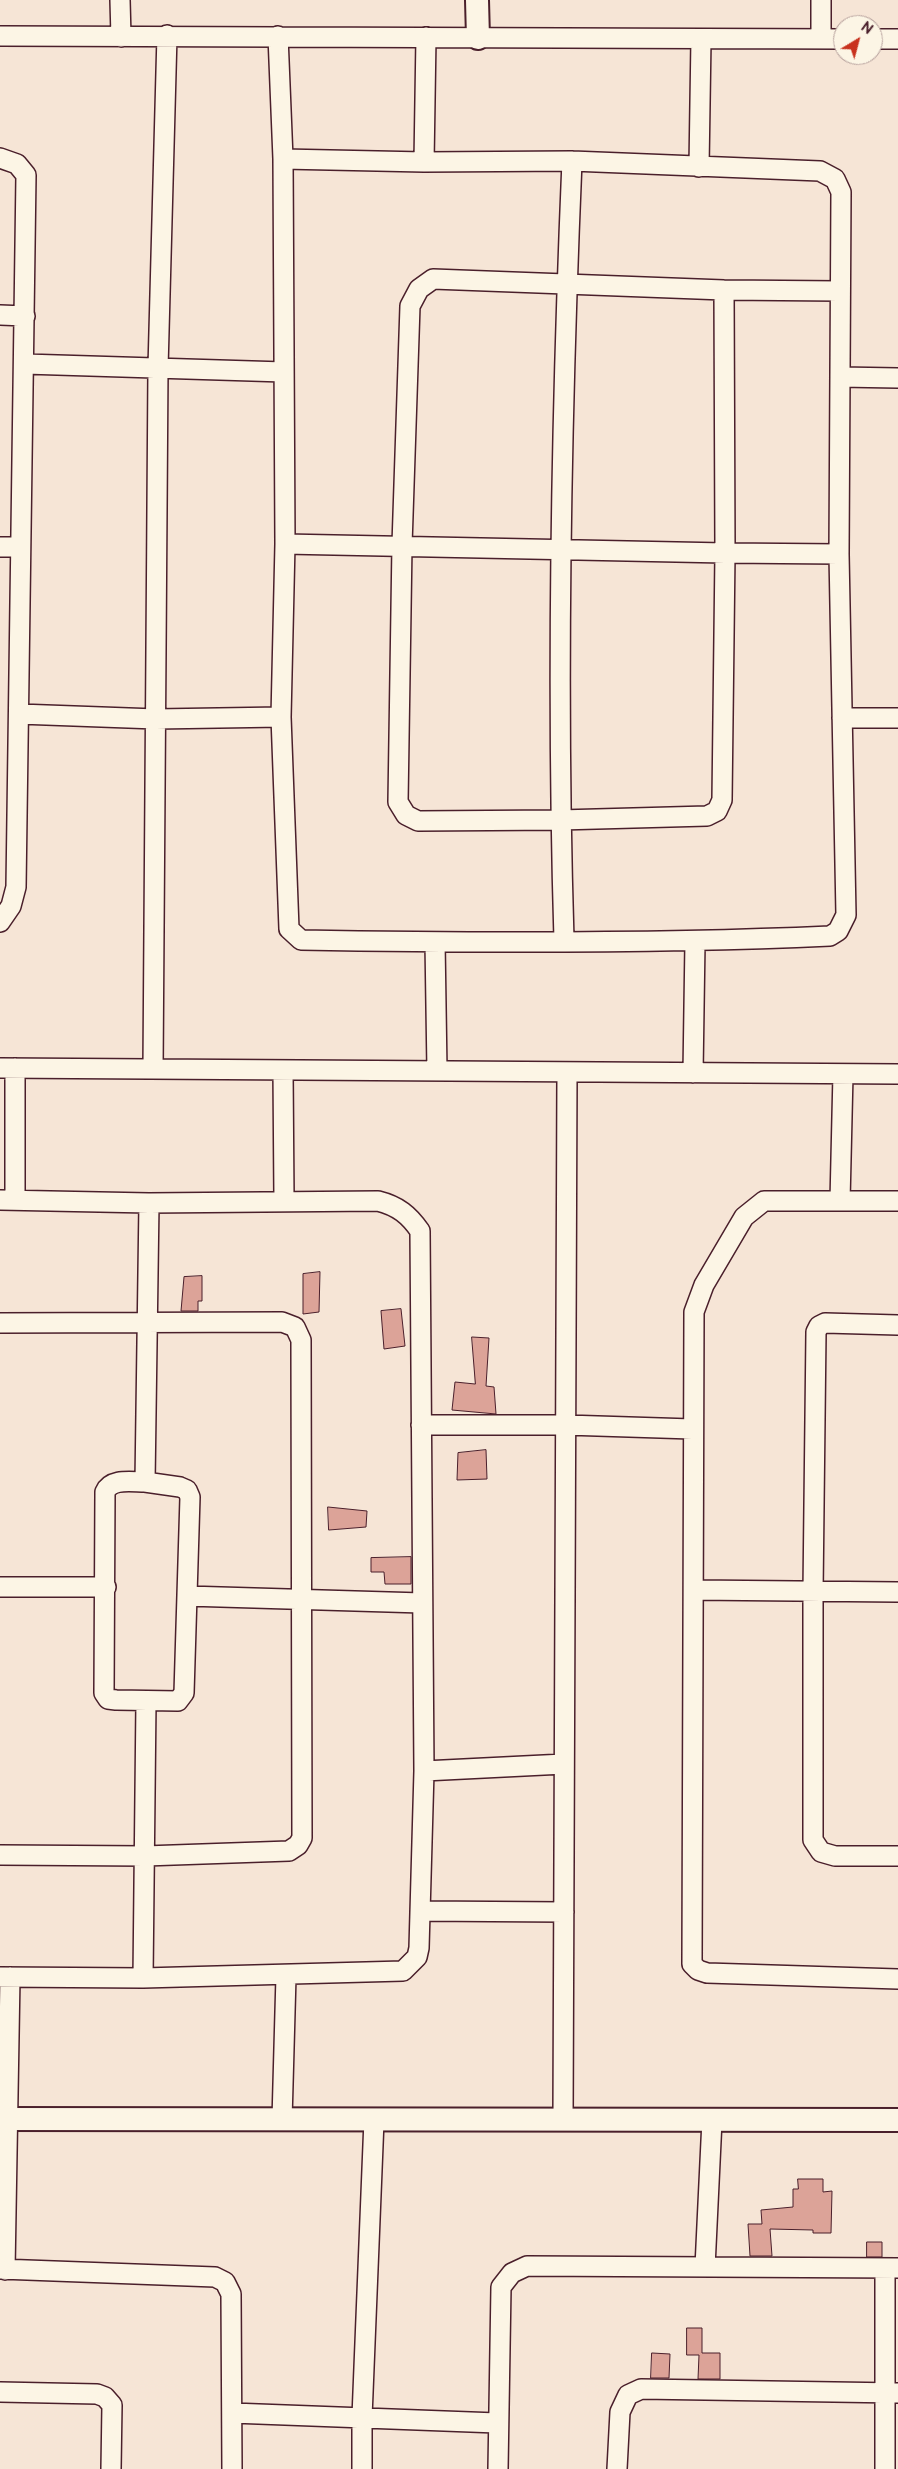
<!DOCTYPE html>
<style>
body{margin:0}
#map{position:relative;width:898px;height:2469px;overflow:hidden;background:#f6e5d6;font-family:"Balsamiq Sans",sans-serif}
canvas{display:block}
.north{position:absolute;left:833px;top:15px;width:50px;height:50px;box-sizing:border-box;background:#fcf5e5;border:1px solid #b59f9b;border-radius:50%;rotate:37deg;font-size:14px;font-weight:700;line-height:20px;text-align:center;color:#4a1f2b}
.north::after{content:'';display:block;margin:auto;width:18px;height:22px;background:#c8321e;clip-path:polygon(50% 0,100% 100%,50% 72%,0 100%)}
</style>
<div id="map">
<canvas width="898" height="2469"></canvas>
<div class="north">N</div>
</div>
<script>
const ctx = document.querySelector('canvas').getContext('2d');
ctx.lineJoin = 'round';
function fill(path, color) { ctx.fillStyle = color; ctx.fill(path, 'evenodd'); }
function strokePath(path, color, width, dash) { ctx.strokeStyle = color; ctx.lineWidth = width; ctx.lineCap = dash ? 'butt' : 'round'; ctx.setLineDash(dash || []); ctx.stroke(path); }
const building = new Path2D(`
 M320 1272 319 1312 303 1314V1274Z
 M202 1276V1301H198V1311H181L184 1277Z
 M401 1309 405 1346 384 1349 381 1311Z
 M472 1337 489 1338 486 1386 494 1387 496 1414 452 1410 455 1382 475 1384Z
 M486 1450 487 1479 457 1480 458 1453Z
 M328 1507 367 1511 366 1527 329 1530Z
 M411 1557V1584H385L384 1572H371V1558Z
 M798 2179H823V2192L832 2191 831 2233H813V2230L770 2229 772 2256H750L748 2224H762L761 2210 793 2207V2189H798Z
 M867 2242H882V2257H867Z
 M687 2328H702V2353H720V2379H698L699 2355H687Z
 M652 2353 670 2354 669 2378H651Z`);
const minor = new Path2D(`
 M120 0 121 37
 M821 0V39
 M0 36 843 39
 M278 36 283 159 285 544 281 717 289 929 301 940C477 943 654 944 830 936L838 931 846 915 839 554 841 192 835 179 820 171 572 161 424 162 283 159
 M873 39H898
 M0 158 17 164 26 175 16 887 11 906 0 922
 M424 162 426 37
 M699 167 701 39
 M724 290 725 553 839 554
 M0 315 25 316
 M25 364 284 372
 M840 377 898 378
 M285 544 725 553 722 800 717 811 707 816 560 820 418 821 406 815 398 802 402 545 410 306 419 289 433 279 724 290 839 291
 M0 547H20
 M19 714 156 719 281 717
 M842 718H898
 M564 940C556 681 561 421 572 161
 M435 942 437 1071
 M0 1068 898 1074
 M15 1068V1200
 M153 1069 158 368 167 35
 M283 1070 284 1200
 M693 1073 695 942
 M0 1200 149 1203 378 1201C398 1206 409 1215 420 1231L424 1771 419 1948 417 1957 403 1971 143 1978 0 1977
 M840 1201 843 1074
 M898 1201H764L744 1217 704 1285 694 1312 692 1964 698 1970 707 1973 898 1979
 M0 1323 282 1322 295 1327 301 1340 302 1838 298 1845 289 1851 145 1856 0 1855
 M898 1325 825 1323 819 1326 816 1332 813 1592V1840L821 1852 835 1856H898
 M421 1425H566L692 1429
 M145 1482 180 1487 187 1490 190 1497 184 1693 178 1701 116 1700 108 1699 104 1693 105 1492C111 1478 131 1482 145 1482Z
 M145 1482 149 1203
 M0 1587H106
 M694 1590 898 1592
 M187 1596 422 1603
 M424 1771 564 1764
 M420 1911 564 1912
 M143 1978 146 1701
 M282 2120 286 1976
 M563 2120 567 1072
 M705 2267 712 2120
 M0 2269 215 2277 225 2282 231 2294 232 2469
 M5 2270 10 1977
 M0 2392 97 2394 105 2397 112 2405 111 2469
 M232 2413 497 2423
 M362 2469V2417L374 2120
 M498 2469 501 2287 512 2273 527 2266 898 2268
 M617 2469 620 2412 628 2395 641 2389 898 2393
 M885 2469V2268`);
const tertiary = new Path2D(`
 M477 0 478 38
 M0 2119 898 2120`);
fill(building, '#dca398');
strokePath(building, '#4a1f2b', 1);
strokePath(minor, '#4a1f2b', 22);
strokePath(tertiary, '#4a1f2b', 26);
strokePath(minor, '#fcf5e5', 19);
strokePath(tertiary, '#fcf5e5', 22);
</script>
